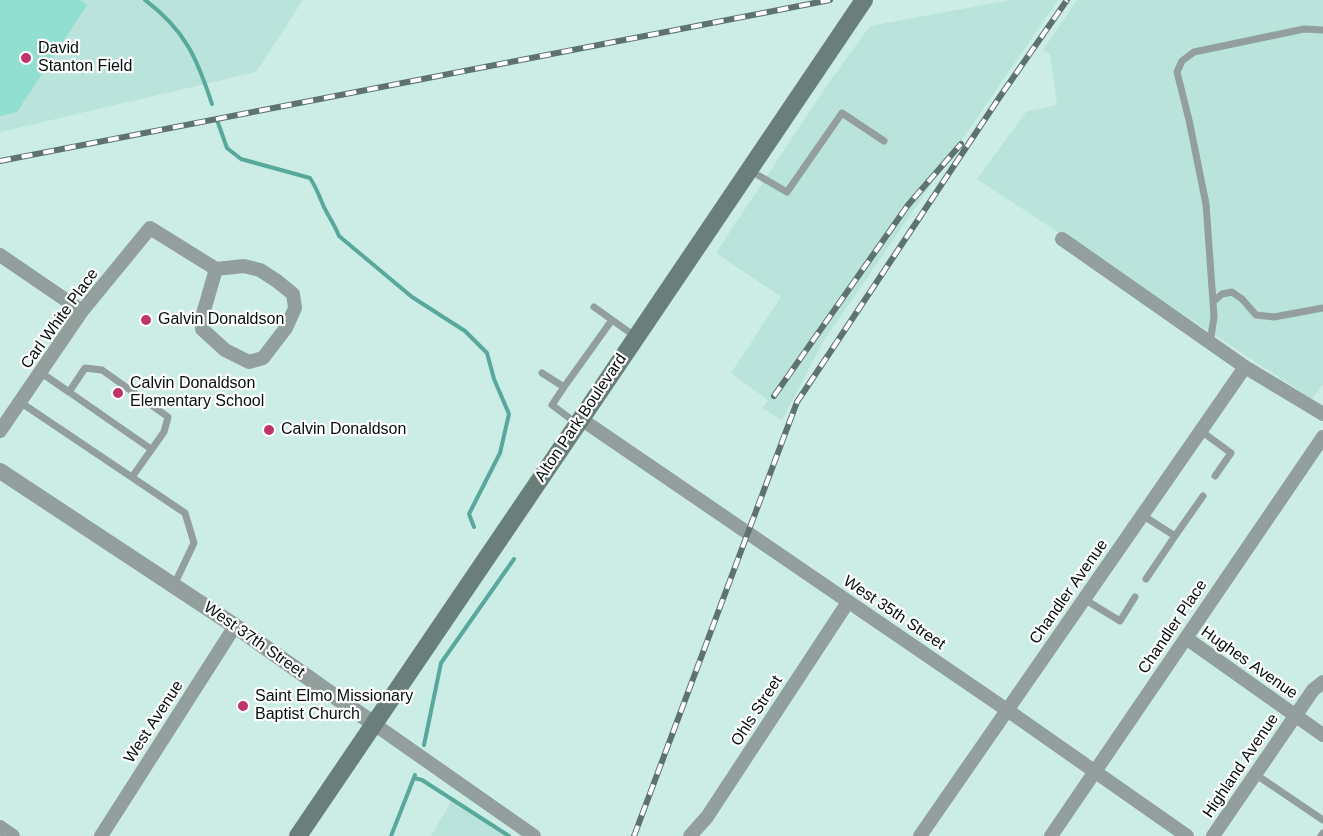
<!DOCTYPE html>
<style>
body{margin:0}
canvas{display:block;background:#ccede6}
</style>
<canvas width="1323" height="836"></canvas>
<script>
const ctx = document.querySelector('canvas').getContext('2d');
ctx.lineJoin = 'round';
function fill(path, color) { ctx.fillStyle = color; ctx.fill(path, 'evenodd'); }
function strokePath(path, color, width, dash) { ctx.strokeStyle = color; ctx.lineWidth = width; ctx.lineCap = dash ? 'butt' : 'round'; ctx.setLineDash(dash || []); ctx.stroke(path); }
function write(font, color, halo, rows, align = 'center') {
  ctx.font = font + ' Arial,sans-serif'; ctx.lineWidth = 4.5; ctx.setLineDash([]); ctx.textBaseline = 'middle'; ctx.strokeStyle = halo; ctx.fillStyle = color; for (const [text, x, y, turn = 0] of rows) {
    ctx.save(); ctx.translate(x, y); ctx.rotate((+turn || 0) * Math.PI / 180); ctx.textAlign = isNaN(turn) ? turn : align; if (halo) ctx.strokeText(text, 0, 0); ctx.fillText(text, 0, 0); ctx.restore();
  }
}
const built = new Path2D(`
 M0 0H303L256 72 0 132Z
 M1010 0H1058L823 342 782 420 762 408 768 400 731 373 781 297 716 253 828 84 870 26Z
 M1077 0H1323V384L1312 399 977 179 1026 112 1057 105 1050 55 1043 50Z
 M452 800 506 836H431Z`);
const green = new Path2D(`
 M0 0H80L87 5 17 112 0 116Z`);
const stream = new Path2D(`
 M145 0C185 30 197 58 212 104
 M217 120 227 148 241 159 310 178C316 187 319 195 323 205 328 216 335 225 339 236L412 297 465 331 487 353 494 379 509 414 500 453 469 514 474 527
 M424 745 441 663 514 559
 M414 778 422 780 509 836
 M391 836 415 775`);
const service = new Path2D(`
 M749 170 787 192 842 113 884 141
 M1213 302 1206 204 1189 120 1177 72 1182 61 1194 52 1304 29 1323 30
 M594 307 636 337
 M1210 343 1214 317 1213 302 1222 294 1232 292 1242 299 1256 315 1274 317 1323 308
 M40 372 69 392 85 368 102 370 168 417 164 432 132 477
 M542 373 564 387 612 320
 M564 387 552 405 576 423
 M69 392 151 449
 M20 402 185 513 194 543 174 585
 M1201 431 1231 453 1215 476
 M1142 515 1175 536 1146 579
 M1175 536 1203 496
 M1084 599 1120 621 1135 597
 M1255 774 1323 820
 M1321 836 1323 833`);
const minor = new Path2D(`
 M1062 239 1245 367 1323 414
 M0 255 82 311
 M581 419 1007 710 1187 836
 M0 431 82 311 150 228 216 269 244 266 260 270 277 281 293 294 295 308 286 328 263 358 249 362 225 350 202 329 203 314 216 269
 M1186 638 1323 735
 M374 724 534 836
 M0 827 13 836
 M101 836 235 626
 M690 836 707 817 848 602
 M920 836 1245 367
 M1051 836 1323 437
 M1213 836 1313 690 1323 682`);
const tertiary = new Path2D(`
 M0 471 235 626 374 724`);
const secondary = new Path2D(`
 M298 836 581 419 864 0`);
const rail = new Path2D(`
 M0 161 830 0
 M774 396 908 205 961 144
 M634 836 797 402 999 98 1067 0`);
const markers = [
 [26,58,6,"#bf346c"],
 [146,320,6,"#bf346c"],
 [118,393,6,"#bf346c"],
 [269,430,6,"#bf346c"],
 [243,706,6,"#bf346c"]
];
const poiNames = [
 ["David",38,49],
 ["Stanton Field",38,67],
 ["Galvin Donaldson",158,320],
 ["Calvin Donaldson",130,384],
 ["Elementary School",130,402],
 ["Calvin Donaldson",281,430],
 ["Saint Elmo Missionary",255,697],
 ["Baptist Church",255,715]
];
const streetNames = [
 ["Carl White Place",60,319,-54],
 ["Alton Park Boulevard",581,418,-56],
 ["Chandler Avenue",1069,592,-55],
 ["West 35th Street",894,613,34],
 ["Chandler Place",1173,627,-56],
 ["West 37th Street",254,640,35],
 ["Hughes Avenue",1249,663,35],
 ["Ohls Street",757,711,-57],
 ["West Avenue",154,722,-57],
 ["Highland Avenue",1241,766,-56]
];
fill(built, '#b9e3db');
fill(green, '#90dfd1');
strokePath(stream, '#58a89b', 4);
strokePath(service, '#929f9d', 7);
strokePath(minor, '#929f9d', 14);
strokePath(tertiary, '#929f9d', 16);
strokePath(secondary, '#6a7e7a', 18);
strokePath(rail, '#5e736f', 6);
strokePath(rail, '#fff', 4, [11]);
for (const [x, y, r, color] of markers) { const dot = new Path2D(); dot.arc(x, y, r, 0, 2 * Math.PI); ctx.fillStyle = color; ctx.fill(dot); strokePath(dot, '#fff', 2); }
write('16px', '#040f0d', '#fff', poiNames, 'left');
write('16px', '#040f0d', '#fff', streetNames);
</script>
